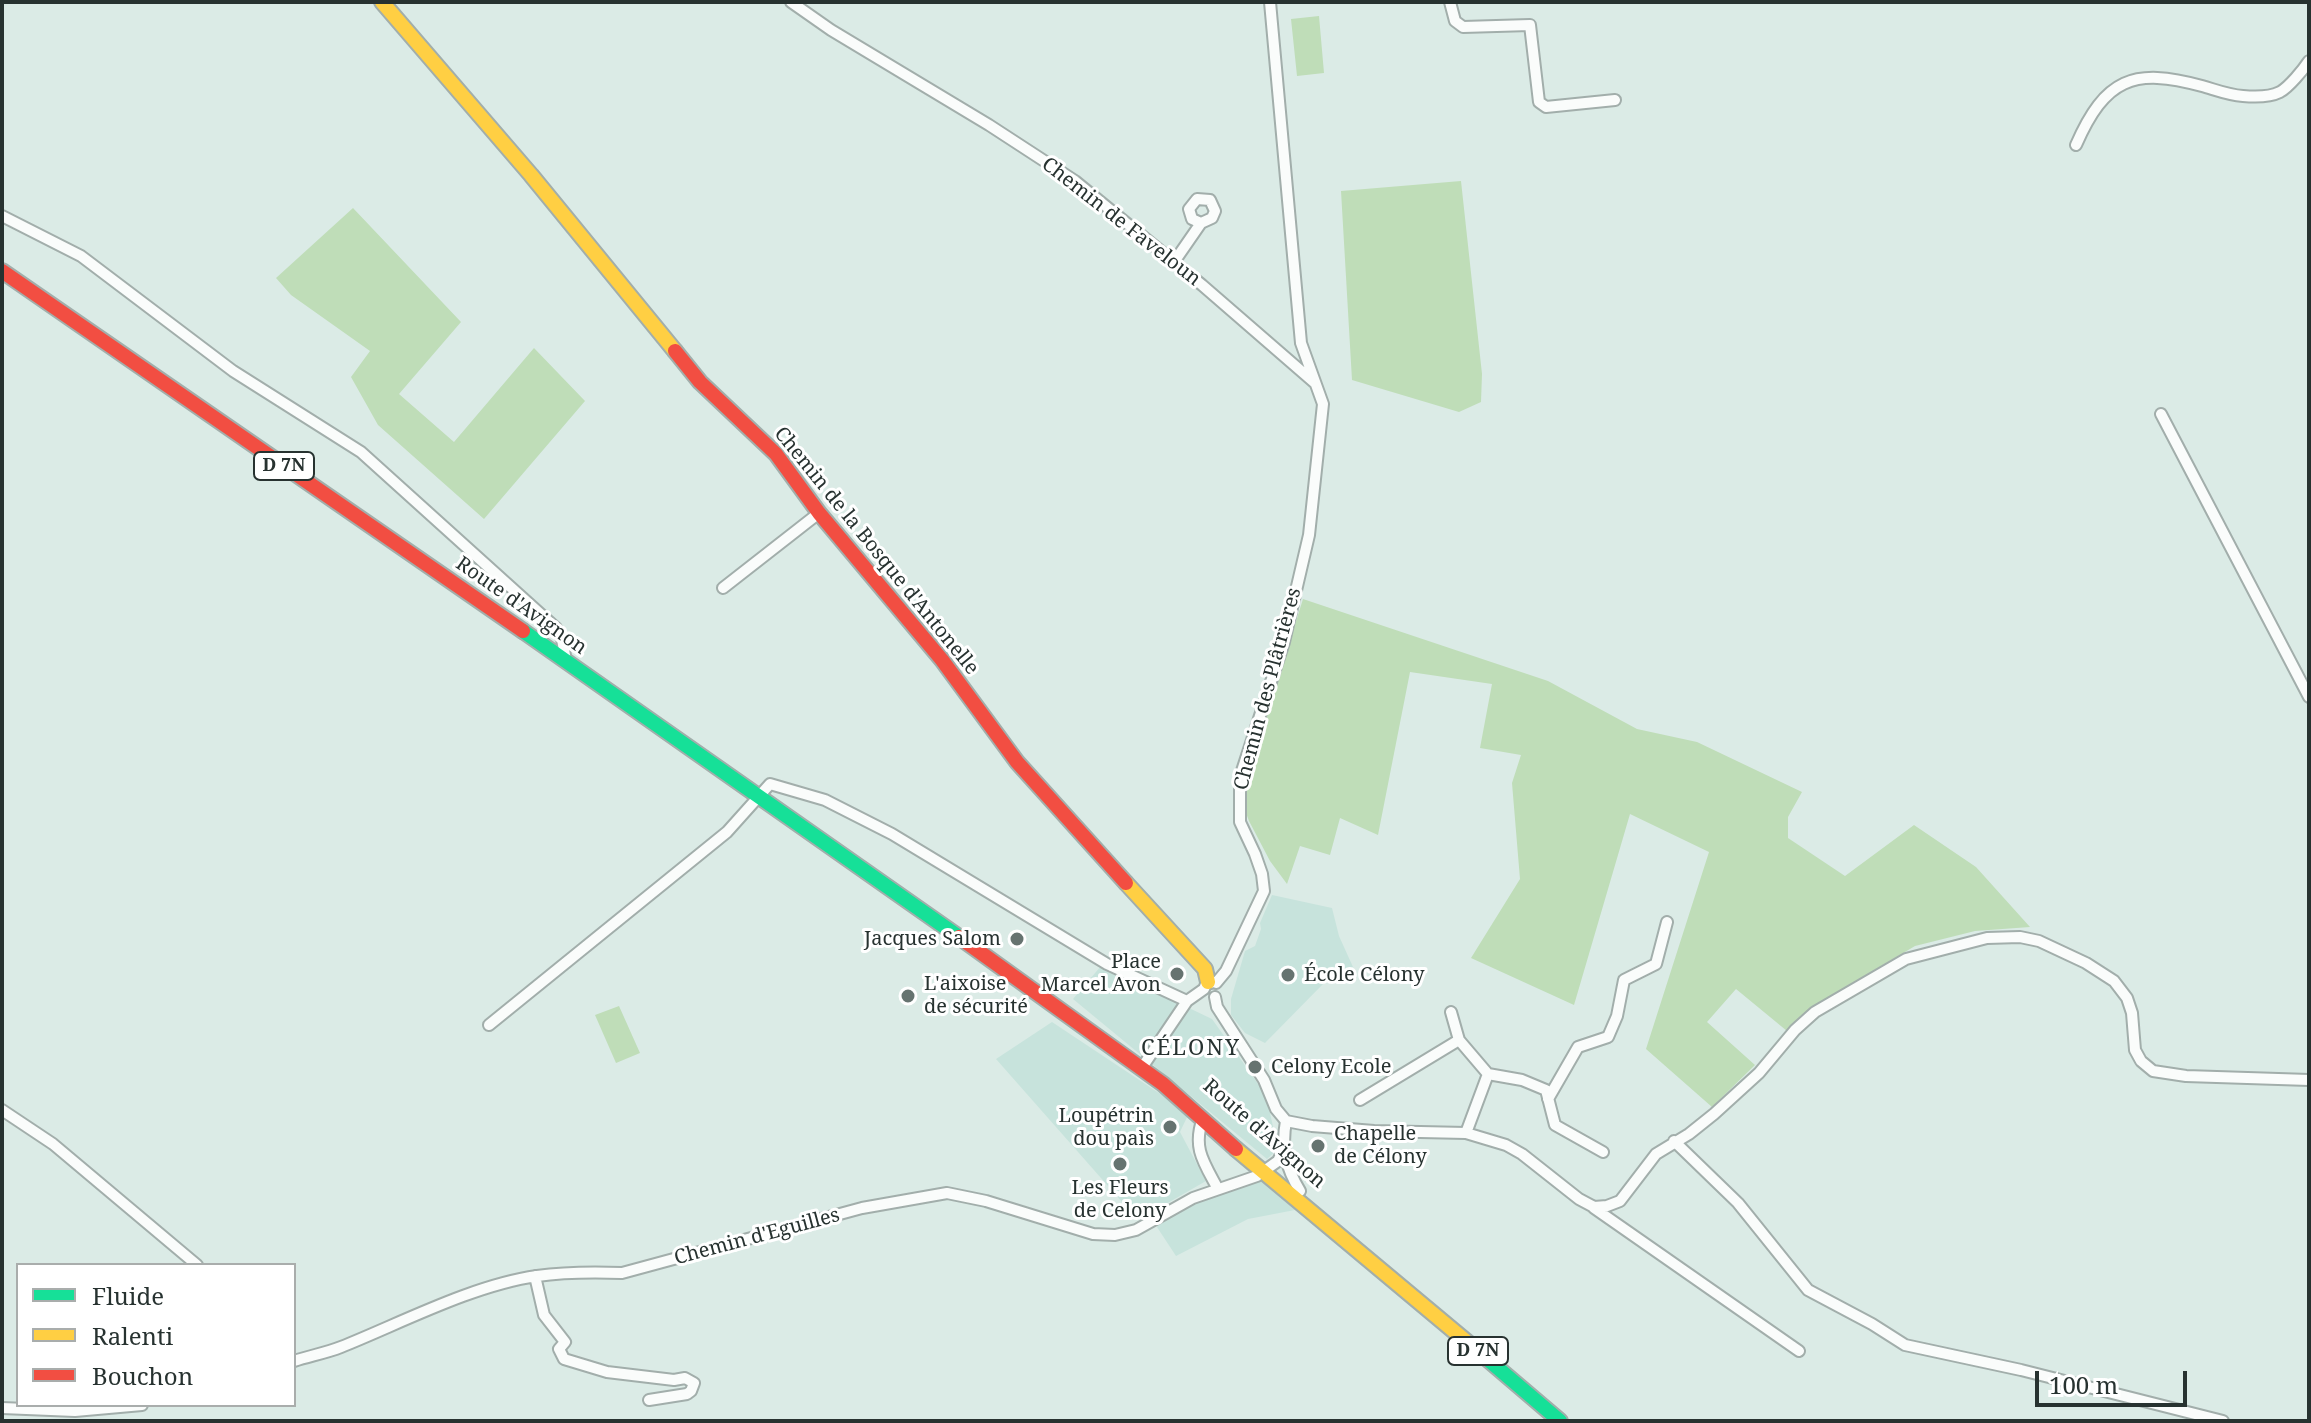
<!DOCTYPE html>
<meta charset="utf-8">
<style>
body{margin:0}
#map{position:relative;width:2311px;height:1423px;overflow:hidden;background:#dbebe6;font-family:"Noto Serif",serif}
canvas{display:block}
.frame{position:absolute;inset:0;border:4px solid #273230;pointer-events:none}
.legend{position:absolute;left:16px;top:1263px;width:280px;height:144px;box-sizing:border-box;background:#fff;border:2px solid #a9adac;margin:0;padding:10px 14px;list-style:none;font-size:24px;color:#273230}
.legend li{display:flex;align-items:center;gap:16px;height:40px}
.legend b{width:40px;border:2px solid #a9adac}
.scale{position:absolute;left:2035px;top:1371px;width:152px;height:36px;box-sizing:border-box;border:4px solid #273230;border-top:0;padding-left:10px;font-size:24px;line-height:28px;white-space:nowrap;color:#273230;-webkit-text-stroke:6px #fff;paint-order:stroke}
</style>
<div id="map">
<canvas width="2311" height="1423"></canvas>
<div class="frame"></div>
<ul class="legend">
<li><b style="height:10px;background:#16e098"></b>Fluide</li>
<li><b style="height:10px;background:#ffcf43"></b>Ralenti</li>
<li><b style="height:10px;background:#f24e42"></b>Bouchon</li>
</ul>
<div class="scale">100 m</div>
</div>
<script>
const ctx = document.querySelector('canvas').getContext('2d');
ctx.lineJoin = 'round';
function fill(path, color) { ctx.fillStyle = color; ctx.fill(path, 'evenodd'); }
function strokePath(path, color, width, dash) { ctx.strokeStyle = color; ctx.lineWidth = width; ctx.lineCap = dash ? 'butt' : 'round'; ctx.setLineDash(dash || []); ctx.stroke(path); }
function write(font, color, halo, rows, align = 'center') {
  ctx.font = font + ' "Noto Serif",serif'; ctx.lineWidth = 6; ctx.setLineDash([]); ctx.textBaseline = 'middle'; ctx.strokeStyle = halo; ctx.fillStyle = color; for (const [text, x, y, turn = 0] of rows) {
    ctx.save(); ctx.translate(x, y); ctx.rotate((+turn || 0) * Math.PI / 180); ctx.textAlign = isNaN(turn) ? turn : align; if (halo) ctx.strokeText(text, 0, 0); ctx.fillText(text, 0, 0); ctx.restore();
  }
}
const built = new Path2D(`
 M1272 895 1332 908 1339 936 1353 967 1323 984 1265 1043 1245 1033 1231 1015V999L1245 951 1255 946 1261 929 1260 923Z
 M1101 966 1212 1019 1266 1095 1278 1149 1267 1159 1073 999Z
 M1052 1022 1189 1113 1180 1132 1206 1181 1138 1220 996 1059Z
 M1258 1179 1295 1210 1248 1219 1176 1256 1155 1224 1213 1195Z`);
const green = new Path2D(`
 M1319 16 1324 73 1297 76 1291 19Z
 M1461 181 1482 374 1481 402 1459 412 1352 380 1341 191Z
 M353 208 461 322 399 394 454 442 534 348 585 401 484 519 378 425 351 377 370 351 291 295 276 278Z
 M1303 599 1548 681 1637 729 1697 742 1802 792 1788 817V838L1845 876 1914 825 1976 867 2030 927 1975 931 1915 946 1812 1007 1787 1031 1736 989 1707 1022 1755 1065 1712 1107 1646 1049 1709 852 1630 814 1574 1005 1471 958 1520 879 1512 783 1521 755 1480 748 1492 684 1410 672 1378 835 1340 818 1330 855 1300 846 1287 884 1270 861 1249 821 1243 805 1246 781Z
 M619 1006 640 1053 616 1063 595 1015Z`);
const street = new Path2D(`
 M791 2 831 30 989 125 1075 181 1202 285 1315 383
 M1450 2 1455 21 1463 27 1530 25 1539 102 1546 107 1615 100
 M2076 145C2105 79 2133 67 2202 86 2216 90 2228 95 2243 96 2254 97 2270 97 2280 92 2289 87 2303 70 2309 61
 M1197 199 1210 200 1215 211 1212 218 1201 223 1192 219 1189 209Z
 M2 216 81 256 233 371 361 452 556 628 562 639 566 661
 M1174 262 1201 223
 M2161 414 2309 697
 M723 588 819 513
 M1216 983 1226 971 1264 891 1262 874 1255 854 1240 822V777L1284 642 1309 535 1323 404 1301 343 1270 2
 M1215 997 1217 1007 1264 1080 1276 1109 1286 1121
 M1451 1012 1459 1040 1488 1074 1466 1133
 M489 1025 727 832 770 784 825 800 892 834 1107 964 1187 1001
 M1141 1069 1187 1001 1204 989 1206 984 1214 982
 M1488 1074 1522 1080 1546 1090 1555 1125 1603 1152
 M1548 1099 1578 1047 1608 1037 1617 1016 1624 980 1656 964 1667 922
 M1360 1100 1459 1040
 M2 1110 53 1144 197 1265
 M1203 1118C1192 1148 1204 1163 1218 1189
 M1286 1121 1312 1126 1374 1131 1466 1133 1506 1145 1522 1154 1579 1199 1594 1207 1607 1206 1620 1201 1656 1154 1689 1134 1714 1114 1759 1073 1795 1030 1815 1012 1906 959 1987 938 2020 937 2039 941 2086 963 2114 981 2127 998 2132 1013 2135 1050 2141 1061 2153 1071 2186 1076 2309 1080
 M1286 1121C1281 1148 1286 1168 1300 1191
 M1674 1141 1738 1203 1808 1290 1872 1324 1905 1345 2021 1370 2223 1421
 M1594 1208 1799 1351
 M535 1276 544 1315 565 1342 559 1349 564 1359 607 1372 674 1380 685 1378 694 1383 691 1391 687 1394 649 1400
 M294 1361C309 1356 326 1353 341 1347 401 1323 473 1285 537 1276 565 1272 594 1272 622 1273L862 1208 947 1193 986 1201 1093 1234 1115 1235 1136 1230 1193 1198 1257 1176 1278 1161 1283 1151
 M2 1408 75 1411 142 1405`);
const fast = new Path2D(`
 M523 631 959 937
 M1479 1352 1560 1421`);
const slow = new Path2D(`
 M382 2 531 175 675 351
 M1126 883 1205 969 1208 982
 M1236 1149 1479 1352`);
const jam = new Path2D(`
 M2 271 523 631
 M675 351 700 382 776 454 819 513 942 660 1017 762 1126 883
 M959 937 1163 1084 1236 1149`);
const markers = [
 [1017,939,8,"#667370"],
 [1177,974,8,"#667370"],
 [1288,975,8,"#667370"],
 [908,996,8,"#667370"],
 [1255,1067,8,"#667370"],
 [1170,1127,8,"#667370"],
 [1318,1146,8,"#667370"],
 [1120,1164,8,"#667370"]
];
const shields = [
 [284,466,60],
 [1478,1351,60]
];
const shieldNames = [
 ["D 7N",284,466],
 ["D 7N",1478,1351]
];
const streetNames = [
 ["Chemin de Faveloun",1121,222,38],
 ["Chemin de la Bosque d'Antonelle",876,551,51],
 ["Route d'Avignon",521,606,35],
 ["Chemin des Plâtrières",1268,689,-75],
 ["Route d'Avignon",1264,1134,41],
 ["Chemin d'Eguilles",757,1237,-15]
];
const poiNames = [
 ["Jacques Salom",1001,939,"right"],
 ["Place",1161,962,"right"],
 ["Marcel Avon",1161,985,"right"],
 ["École Célony",1304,975],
 ["L'aixoise",924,984],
 ["de sécurité",924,1007],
 ["Celony Ecole",1271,1067],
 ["Loupétrin",1154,1116,"right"],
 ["dou paìs",1154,1139,"right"],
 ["Chapelle",1334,1134],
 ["de Célony",1334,1157],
 ["Les Fleurs",1120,1188,"center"],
 ["de Celony",1120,1211,"center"]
];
const neighbourhoodNames = [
 ["CÉLONY",1191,1049]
];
fill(built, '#c7e3dc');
fill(green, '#bfddb8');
strokePath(street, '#a2aeab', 14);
strokePath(fast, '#a2aeab', 18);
strokePath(slow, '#a2aeab', 18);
strokePath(jam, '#a2aeab', 18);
strokePath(street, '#fafcfb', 10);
strokePath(fast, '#16e098', 14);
strokePath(slow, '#ffcf43', 14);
strokePath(jam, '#f24e42', 14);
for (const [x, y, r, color] of markers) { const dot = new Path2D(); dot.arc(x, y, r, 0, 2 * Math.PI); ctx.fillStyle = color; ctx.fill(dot); strokePath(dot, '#fff', 3); }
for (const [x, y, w] of shields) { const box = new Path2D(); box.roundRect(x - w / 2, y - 14, w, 28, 6); ctx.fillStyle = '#fff'; ctx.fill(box); strokePath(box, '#273230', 2); }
write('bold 18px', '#273230', null, shieldNames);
write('20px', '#273230', '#fff', streetNames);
write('20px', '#273230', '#fff', poiNames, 'left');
ctx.letterSpacing = '2px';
write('22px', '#273230', '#fff', neighbourhoodNames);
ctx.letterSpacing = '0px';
</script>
